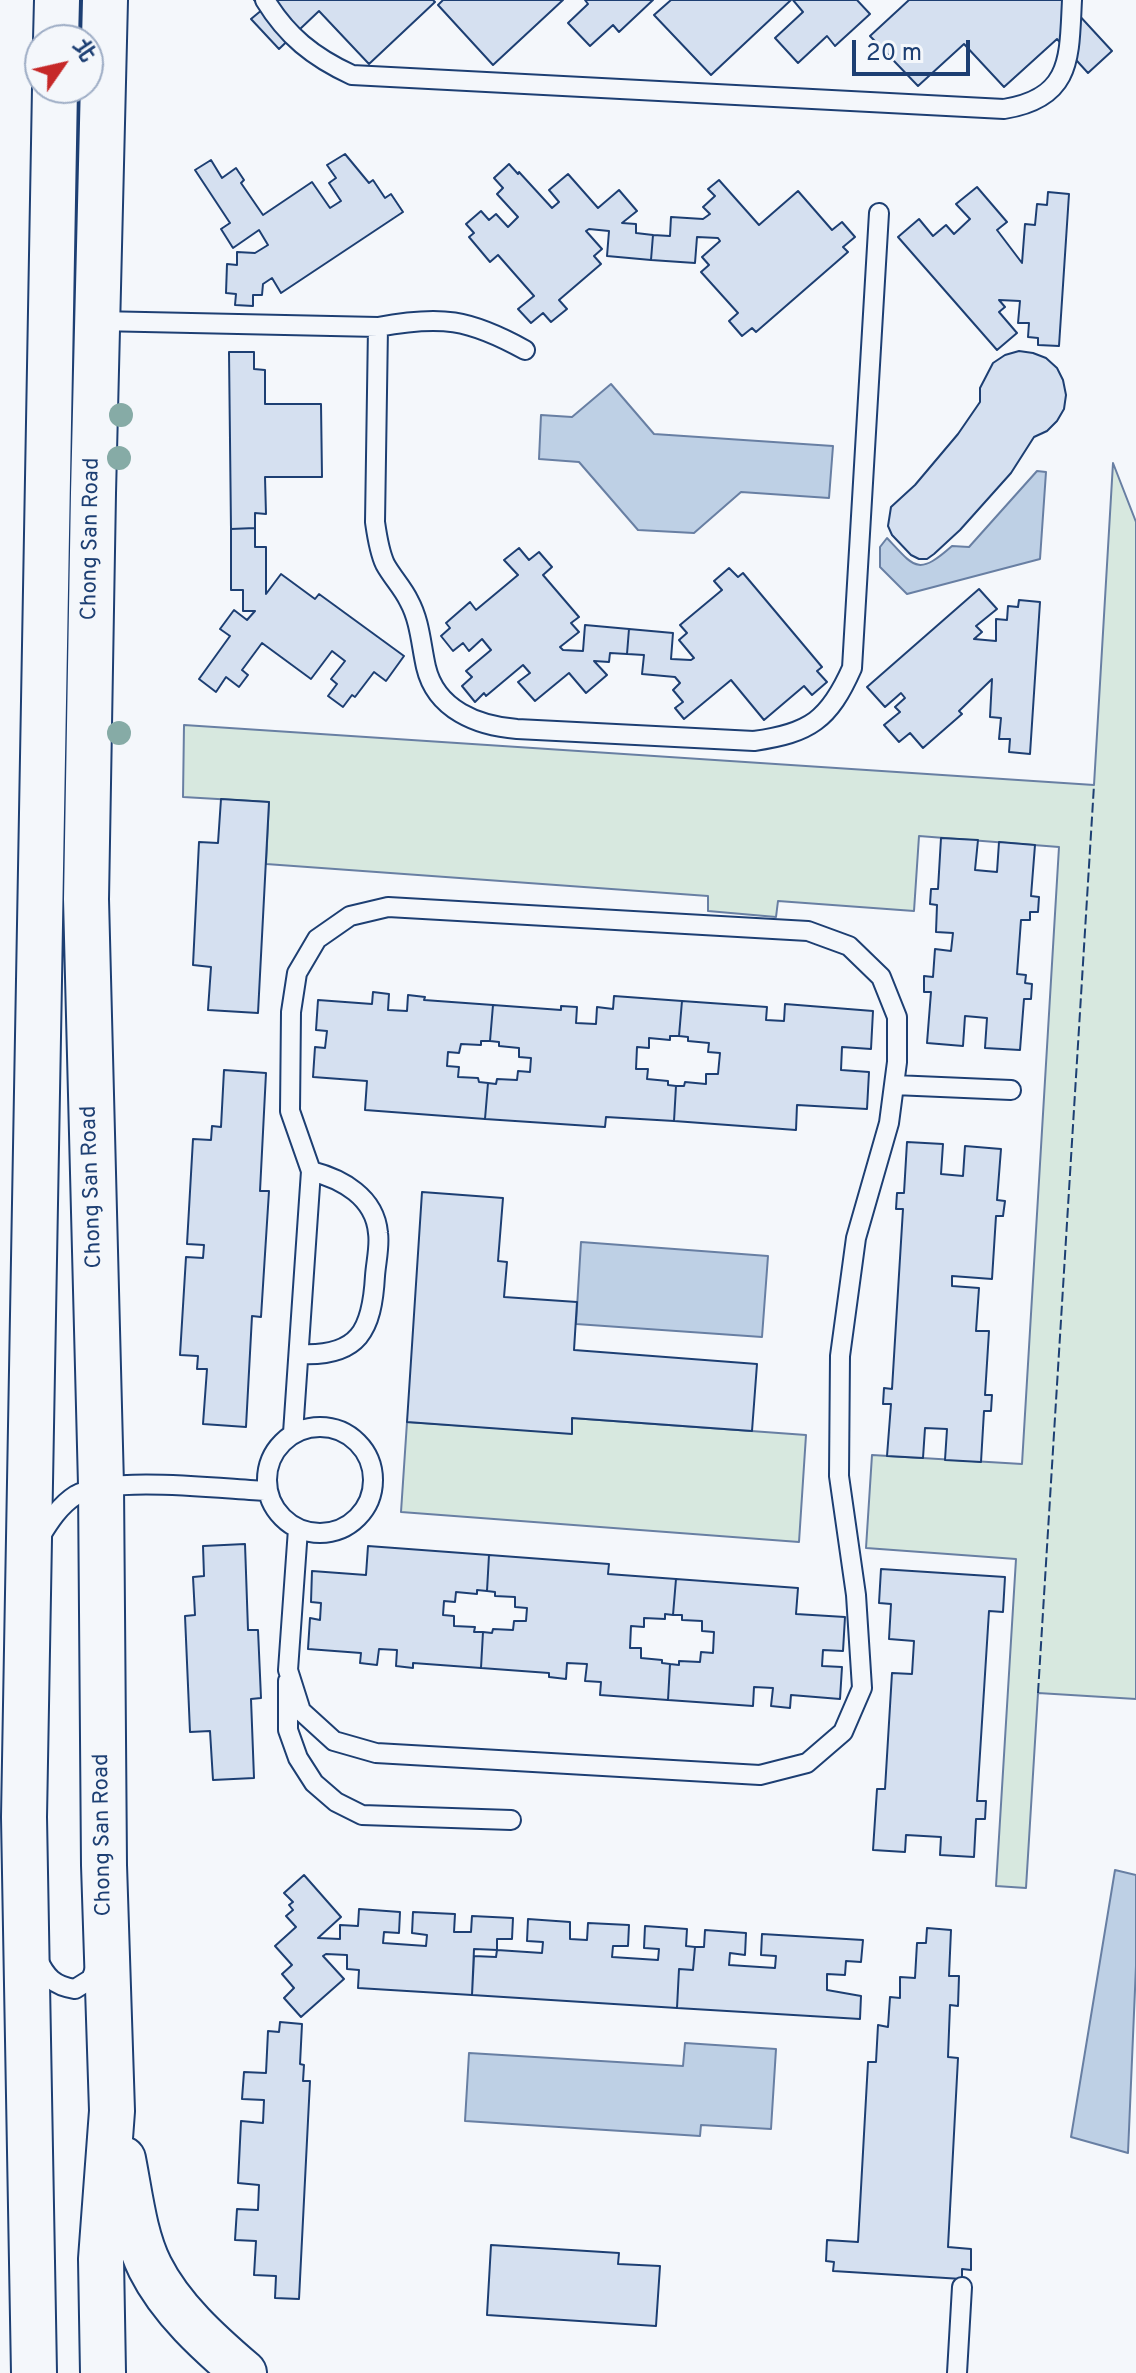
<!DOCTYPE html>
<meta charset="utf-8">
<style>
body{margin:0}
#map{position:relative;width:1136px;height:2373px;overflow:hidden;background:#f4f7fb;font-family:Overpass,"Noto Sans TC",sans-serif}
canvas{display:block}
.north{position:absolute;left:24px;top:24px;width:80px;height:80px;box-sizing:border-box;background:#f4f7fb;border:2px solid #9eadc5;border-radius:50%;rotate:56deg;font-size:22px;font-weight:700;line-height:32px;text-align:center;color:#1d3f73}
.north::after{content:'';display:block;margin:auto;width:28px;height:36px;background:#c62828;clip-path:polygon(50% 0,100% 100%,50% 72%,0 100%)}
.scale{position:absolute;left:852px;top:40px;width:118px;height:36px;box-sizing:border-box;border:4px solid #1d3f73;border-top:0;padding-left:10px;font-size:24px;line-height:28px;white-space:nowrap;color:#1d3f73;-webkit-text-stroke:6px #f4f7fb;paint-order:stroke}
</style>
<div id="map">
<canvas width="1136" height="2373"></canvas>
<div class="north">北</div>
<div class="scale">20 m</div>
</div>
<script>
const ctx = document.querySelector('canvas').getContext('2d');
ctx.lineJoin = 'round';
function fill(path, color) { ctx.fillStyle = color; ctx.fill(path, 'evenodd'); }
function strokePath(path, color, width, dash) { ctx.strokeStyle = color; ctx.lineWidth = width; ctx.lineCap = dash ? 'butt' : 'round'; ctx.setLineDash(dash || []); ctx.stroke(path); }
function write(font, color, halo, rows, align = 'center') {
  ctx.font = font + ' Overpass,sans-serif'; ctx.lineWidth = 6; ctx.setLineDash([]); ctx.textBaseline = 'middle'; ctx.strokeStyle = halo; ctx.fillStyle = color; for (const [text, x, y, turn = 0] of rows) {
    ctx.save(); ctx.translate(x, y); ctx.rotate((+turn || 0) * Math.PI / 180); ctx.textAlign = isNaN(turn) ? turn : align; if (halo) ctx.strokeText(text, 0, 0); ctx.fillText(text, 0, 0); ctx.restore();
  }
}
const green = new Path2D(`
 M1113 463 1136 522V1699L1038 1693 1026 1888 996 1886 1016 1559 866 1548 872 1455 1022 1464 1059 847 919 836 914 911 778 901 776 917 708 911V896L266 864 269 802 183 797 184 725 1094 785Z
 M572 1418 806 1435 799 1542 401 1512 407 1422 572 1433Z`);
const water = new Path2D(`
 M611 384 654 434 833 446 829 498 741 492 694 533 638 530 579 462 539 459 541 415 572 417Z
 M1037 471 1046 472 1040 559 907 594 880 567V547L887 538C915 568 918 576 952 546L969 547Z
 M581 1242 768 1256 762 1337 576 1324Z
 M1115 1870 1136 1875V1966L1128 2153 1071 2137Z
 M685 2043 776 2049 771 2129 701 2125 700 2136 465 2121 469 2053 683 2066Z`);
const building = new Path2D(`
 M254 0H433L435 2 369 64 319 11 279 49 251 19 263 9Z
 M443 0H563L493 65 438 5Z
 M585 0H653L619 32 613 25 590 46 568 23 588 4Z
 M671 0H791L711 75 654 15Z
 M793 0H857L870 14 835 46 827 36 798 63 775 38 803 12Z
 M909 0H1065L1112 51 1088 73 1057 39 1004 87 964 44 918 86 870 36Z
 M345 154 369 183 373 180 385 198 391 194 403 212 281 293 272 278 263 284 262 295H253V306L235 305 236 294 226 293 227 264 237 265V252L255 253 268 245 259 230 233 248 221 229 230 223 195 170 211 160 222 178 236 168 244 180 241 183 263 215 312 182 330 208 341 201 329 183 336 178 327 165Z
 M509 164 518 174 519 172 552 208 559 202 549 190 568 174 598 208 619 190 637 211 622 223 636 224V233L653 235 651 260 607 256 609 231 589 229 586 231 602 249 594 256 601 264 559 300 567 309 551 322 543 313 531 323 518 309 534 296 498 255 490 262 469 237 474 233 466 224 481 211 489 220 496 214 508 227 518 217 497 194 503 188 494 178Z
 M719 180 759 225 798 191 832 230 842 222 855 237 843 247 848 252 756 332 752 328 742 336 729 321 738 313 701 272 709 265 702 257 720 241 718 238 697 237 695 263 651 260 653 235 670 236 671 217 703 219 710 214 703 207 715 196 708 189Z
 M977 187 1007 222 997 230 1022 263 1025 224 1035 225 1037 204 1047 205 1048 192 1069 194 1059 346 1038 345V338L1028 337 1029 323H1018L1020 301 999 300 1005 307 999 312 1017 333 997 350 898 237 919 219 933 236 946 225 954 234 970 219 956 204Z
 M1019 351 1033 353 1046 358 1057 368 1063 380 1066 395 1064 409 1057 421 1047 431 1034 437 1011 473 960 530 934 554 927 559H919L911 555 892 535 888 526 891 507 915 485 958 434 980 402V388L993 363 1005 355Z
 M229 352H254V369L265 370V404H321L322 477H265L266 514 255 513V528L231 529Z
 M255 528V547H266V594L281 574 315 599 319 594 404 656 386 681 374 672 355 697 352 695 343 707 328 696 337 684 331 679 345 661 332 651 311 679 262 643 242 670 248 675 239 687 226 677 216 692 199 679 230 636 220 629 234 610 247 620 255 611H243V590H231V529Z
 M519 548 529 560 539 552 552 567 543 575 579 617 571 623 579 632 560 647 563 650 583 651 585 625 629 629 627 654 610 653 609 662 594 661 607 675 586 693 569 673 535 701 518 682 530 673 523 665 486 696 484 693 475 702 462 686 472 677 466 671 491 650 482 639 469 651 463 643 453 651 441 636 450 628 446 623 470 602 476 610 518 575 504 560Z
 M729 568 738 577 743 573 822 667 817 671 827 682 812 695 804 686 764 720 731 680 684 719 675 708 683 702 673 690 680 683 675 677 642 674 644 655 627 654 629 629 673 633 671 659 691 660 694 658 679 640 687 633 680 625 722 590 714 581Z
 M979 589 997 609 976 626 982 632 974 639 996 641V619L1007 620 1008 606 1018 607 1019 600 1040 602 1030 754 1009 752 1010 739H999L1001 718 990 717 992 679 959 711 962 714 923 748 910 733 899 742 884 725 900 712 895 707 905 698 901 693 885 707 867 687Z
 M221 799 269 802 258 1013 208 1010 211 967 193 965 199 842 218 843Z
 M941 838 978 840 975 870 997 872 999 842 1035 845 1031 896 1039 897 1038 912H1030V920H1021L1017 974 1026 975 1025 983 1032 984 1031 999H1024L1020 1050 985 1048 987 1018 965 1016 963 1046 927 1043 931 992H924V976L933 977 935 949 951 951 953 933 936 932 937 905 930 904 931 889H938Z
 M373 992 389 994 388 1010 407 1011 408 995 425 997 424 1000 493 1005 490 1041H481V1045L461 1044 459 1053 448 1052 447 1066 459 1067 458 1077 478 1078 479 1082 488 1083 485 1119 365 1110 367 1081 313 1077 315 1047 325 1048 327 1031 316 1030 318 1000 372 1004Z
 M614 996 682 1001 679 1036H670V1040L649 1038V1048L637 1047 636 1069H648L647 1079 668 1081V1085L676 1086 674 1121 606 1117 605 1127 485 1119 488 1083 496 1084 497 1079 517 1080 518 1071 530 1072 531 1058 519 1057V1048L499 1046V1042L490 1041 493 1005 561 1010V1006L577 1007 576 1023 596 1024 597 1007 613 1009Z
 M682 1001 767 1007 766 1020 784 1021 785 1004 873 1011 871 1049 842 1047 841 1070 869 1072 867 1109 797 1105 796 1130 674 1121 676 1086H684L685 1082 706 1084V1074H718L720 1053 708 1052 709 1043 688 1041V1037L679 1036Z
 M224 1070 266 1073 260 1191H269L261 1317 252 1316 246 1427 203 1424 207 1369H197L198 1356 180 1355 186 1257 203 1258 204 1245 187 1244 193 1139 211 1140 212 1126 221 1127Z
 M907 1142 943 1144 941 1174 963 1176 965 1146 1001 1149 997 1200 1005 1201 1003 1216H996L992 1279 952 1276V1286L979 1288 976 1331H989L985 1395H992L991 1411H984L981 1462 945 1460 947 1429 925 1428 923 1458 887 1456 891 1404H883L884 1388 892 1389 903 1209H896L897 1193H904Z
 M422 1192 503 1198 498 1261 507 1262 504 1297 577 1302 574 1350 757 1364 752 1431 572 1418V1434L407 1422Z
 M245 1544 248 1630H258L261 1698 251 1699 254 1778 213 1780 210 1731 190 1732 185 1616 195 1615 193 1577 204 1576 203 1546Z
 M368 1546 489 1555 487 1591 477 1590V1594L456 1592 455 1602 444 1601 443 1615 454 1616V1626L475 1627 474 1632H483L481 1668 413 1663V1668L396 1666 397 1650 379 1649 377 1665 360 1663 361 1653 308 1649 310 1618 320 1620 321 1603 311 1602 312 1571 366 1575Z
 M489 1555 609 1564 608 1574 676 1579 673 1615 665 1614V1619L644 1618V1627L631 1626 630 1648H641V1658L662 1660V1663L670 1664 668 1700 600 1695 601 1682 585 1681 587 1664 567 1663 566 1679 549 1677V1673L481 1668 483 1632 492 1633 493 1629 513 1630 514 1621H526L527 1608 515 1607V1597L495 1596V1592L487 1591Z
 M881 1569 1005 1577 1003 1612 989 1611 977 1801H986L985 1819H976L974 1857 940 1855 941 1837 906 1835 905 1852 873 1850 877 1789H885L892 1673 912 1674 914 1641 889 1639 891 1604 879 1603Z
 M676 1579 798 1588 796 1614 845 1617 843 1651 823 1650 822 1666 842 1667 840 1699 791 1695 790 1708 771 1706 773 1688 754 1687 753 1706 668 1700 670 1664 679 1665V1661L700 1662 701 1652 713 1653 714 1632 702 1631V1621L682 1620V1615H673Z
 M304 1875 341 1917 318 1938 340 1939V1925L358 1926 359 1909 400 1912 399 1933 384 1932 383 1943 426 1946 427 1935 412 1933 413 1912 455 1914 454 1932H471L472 1916 513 1918 512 1939H497V1950L474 1949 472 1995 358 1988 359 1970 347 1969V1955L326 1954 323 1956 344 1979 301 2017 284 1998 294 1988 282 1974 292 1965 275 1946 296 1927 286 1916 293 1910 289 1905 293 1902 284 1893Z
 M528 1919 570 1922V1939L587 1940 588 1923 629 1925 628 1946H613L612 1957 658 1960 659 1949 644 1948 645 1926 687 1929 686 1946 695 1947 693 1970 679 1969 677 2008 472 1995 474 1956 496 1957 497 1950 542 1953 543 1942 527 1941Z
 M927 1928 951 1930 949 1976H959L958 2006 950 2005 948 2057 958 2058 948 2247 971 2249V2270L962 2269V2279L833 2271 834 2262 826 2261 827 2240 858 2242 868 2062H876L878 2025 888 2027 890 1997 900 1998V1977L915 1978 917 1943H926Z
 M705 1930 746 1933 745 1955 730 1953 729 1965 775 1968 776 1956 761 1955 762 1934 863 1940 861 1962 846 1961 845 1975 827 1974V1990L861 1996 860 2019 677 2008 679 1969 693 1970 695 1947H704Z
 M280 2022 302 2024 300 2064 304 2065 303 2081H310L299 2299 275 2298 276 2276 254 2275 256 2241 235 2240 237 2209 258 2210 259 2185 238 2183 241 2121 263 2123 264 2100 242 2099 244 2072 266 2073 268 2031 279 2032Z
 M491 2245 619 2253 618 2264 660 2266 656 2326 487 2315Z`);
const service = new Path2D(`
 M265 0C287 36 313 57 352 75L1004 109C1073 98 1069 56 1072 0
 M98 321 378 327 375 522C377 536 379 551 385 564 392 577 403 588 409 601 420 621 421 645 426 667 436 710 478 726 517 729L754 741C810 733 829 720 852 668L879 213
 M378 327C441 315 469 319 525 350
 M894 1085 1011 1090
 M300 1354C359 1357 372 1330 375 1276 376 1262 380 1246 378 1233 375 1197 342 1179 311 1171
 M267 1480a53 53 0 1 1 106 0a53 53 0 1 1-106 0Z
 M293 1433 311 1171 290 1111 291 1012 297 973 317 939 350 916 388 907 808 931 849 946 881 977 897 1017V1062L889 1123 856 1238 840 1356 839 1476 856 1595 862 1688 843 1732 807 1763 760 1775 376 1753 334 1741 301 1711 288 1670 298 1529
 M40 1537C49 1522 60 1505 76 1495 112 1475 222 1489 267 1491
 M288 1681V1730L298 1758 314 1783 336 1802 362 1815 511 1820
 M37 1958C46 1977 54 1986 75 1989L91 1979 98 1962
 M957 2373 962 2287`);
const secondary = new Path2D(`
 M56 40 57 0
 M123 2159C130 2194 134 2235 150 2267 171 2309 209 2343 244 2373
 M34 2373 24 1817 55 88
 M103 2373 101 2259 112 2111 104 1865 101 1485 86 899 93 493 105 0`);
const fence = new Path2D(`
 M1038 1693 1094 785`);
const trees = [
 [121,415],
 [119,458],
 [119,733]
];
const streetNames = [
 ["Chong San Road",92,539,-89],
 ["Chong San Road",93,1187,-92],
 ["Chong San Road",104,1835,-91]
];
fill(green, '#d7e8df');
strokePath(green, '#687fa3', 2);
fill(water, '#bed0e5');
strokePath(water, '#687fa3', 2);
fill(building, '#d5e0f0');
strokePath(building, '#1d3f73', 2);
strokePath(service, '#1d3f73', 22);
strokePath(secondary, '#1d3f73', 48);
strokePath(service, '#f4f7fb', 18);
strokePath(secondary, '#f4f7fb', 44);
strokePath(fence, '#1d3f73', 2, [10, 4]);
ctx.fillStyle = '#86aba6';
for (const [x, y] of trees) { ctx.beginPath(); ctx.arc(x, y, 12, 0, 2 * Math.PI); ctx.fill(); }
write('22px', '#1d3f73', '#f4f7fb', streetNames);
</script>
